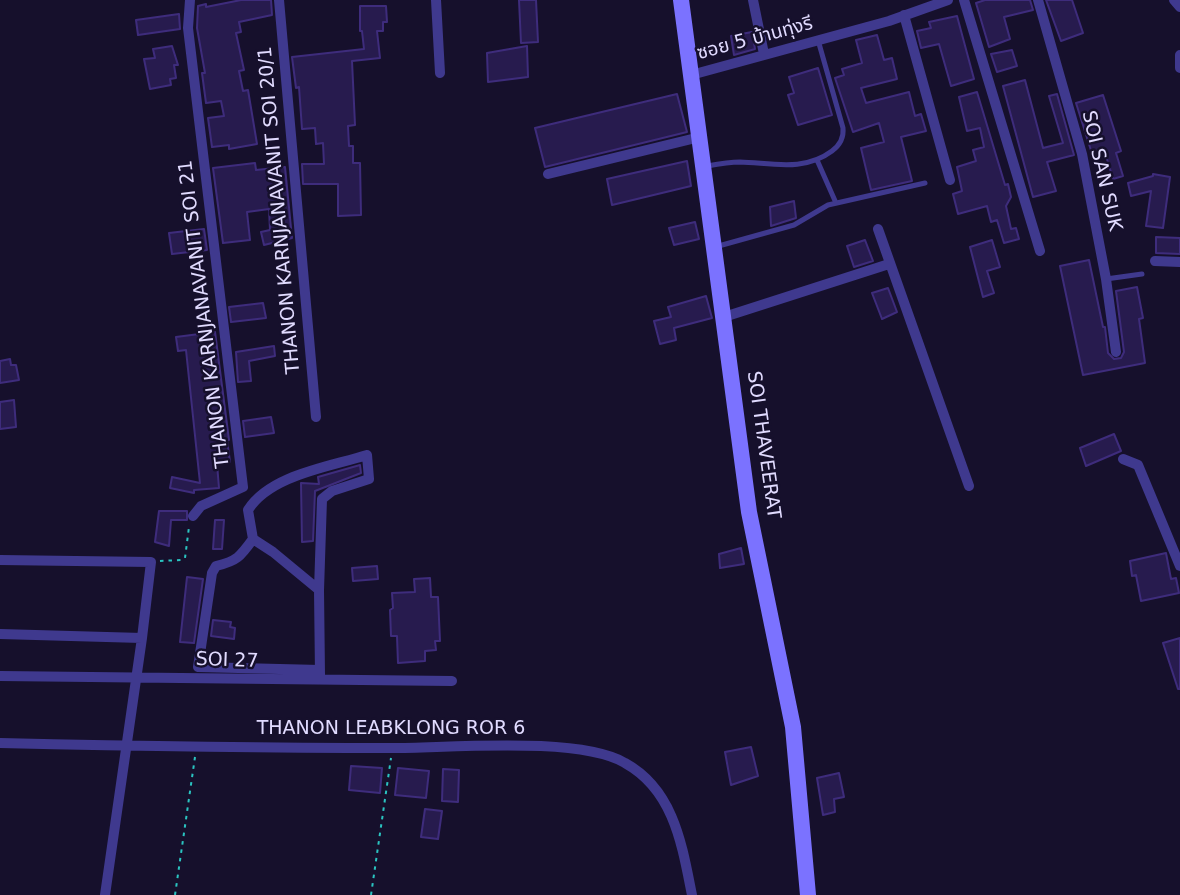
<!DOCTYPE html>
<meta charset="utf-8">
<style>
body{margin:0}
canvas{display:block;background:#16102c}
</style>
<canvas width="1180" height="895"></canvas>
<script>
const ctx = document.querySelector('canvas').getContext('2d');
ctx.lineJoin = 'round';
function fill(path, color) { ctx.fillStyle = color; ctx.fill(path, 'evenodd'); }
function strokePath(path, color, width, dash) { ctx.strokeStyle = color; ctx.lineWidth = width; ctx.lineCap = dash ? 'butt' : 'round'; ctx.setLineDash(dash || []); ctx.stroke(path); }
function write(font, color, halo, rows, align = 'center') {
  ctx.font = font + ' "DejaVu Sans","Noto Sans Thai",sans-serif'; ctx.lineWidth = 5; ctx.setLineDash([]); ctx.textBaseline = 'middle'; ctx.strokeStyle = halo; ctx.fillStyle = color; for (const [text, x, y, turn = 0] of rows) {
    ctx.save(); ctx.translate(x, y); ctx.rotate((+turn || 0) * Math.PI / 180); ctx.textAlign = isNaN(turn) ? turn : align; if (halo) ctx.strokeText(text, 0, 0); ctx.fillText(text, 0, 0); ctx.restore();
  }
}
const building = new Path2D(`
 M241 0H271L272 15 239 22 241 32 236 33 244 70 239 71 243 91 248 90 257 144 229 149V145L212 147 208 118 224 116 221 101 206 103 202 73H205L197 28 198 6 206 4V7Z
 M519 0H536L538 42 521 43Z
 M985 0H1030L1033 10 1004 17 1010 39 989 47 976 3Z
 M1046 0H1072L1083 33 1061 41Z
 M360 6H386L387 22H383V31H377L380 58 352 61 355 125 348 126 349 146H353V163H360L361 215 338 216V184H303L302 164H324L323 143 316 144 315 128 302 129 299 87 296 88 292 57 364 49 362 31H360Z
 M179 14 180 29 138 35 136 20Z
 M957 16 974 79 951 86 939 44 921 48 917 31 931 28 929 22Z
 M752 32 755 49 734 55 731 36Z
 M877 35 884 60 892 58 897 79 861 88 866 103 909 92 915 116 921 114 926 131 901 137 912 181 871 190 861 148 884 142 879 123 853 132 835 78 844 75 842 69 862 63 856 40Z
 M172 46 178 65H174L176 78 170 79 171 85 150 89 144 59 155 58 153 49Z
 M527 46 528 77 488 82 487 53Z
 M1012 50 1017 66 997 72 991 54Z
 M818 68 832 115 798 125 788 95 794 93 789 77Z
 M1025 80 1043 148 1063 143 1049 96 1057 94 1074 155 1047 162 1056 191 1033 197 1003 86Z
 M977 92 1005 185 1008 184 1011 197 1006 206 1011 229 1016 228 1019 239 1004 243 997 220 991 222 987 206 958 214 953 194 962 191 957 167 976 161 973 150 984 147 980 128 967 131 959 97Z
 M677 94 687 132 545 167 535 128Z
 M1103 95 1121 151 1116 153 1123 176 1113 179 1106 156 1094 160 1076 103Z
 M687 161 691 186 612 205 607 179Z
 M255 163 256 170 285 167 292 238 264 245 261 232 270 230 269 209 247 212 250 240 223 243 213 168Z
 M1153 174 1170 177 1163 228 1146 226 1151 191 1131 196 1128 183 1153 176Z
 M794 201 796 218 771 226 770 207Z
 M695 222 699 239 674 245 669 228Z
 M204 229 207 250 172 254 169 233Z
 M1156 237 1180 238V254L1156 253Z
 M865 240 873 261 854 267 847 246Z
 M992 240 1000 267 987 271 994 293 983 297 970 247Z
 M1089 260 1103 327H1105L1108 353 1114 359 1121 358 1124 352 1116 291 1137 287 1143 318 1139 319 1145 363 1083 375 1060 266Z
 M888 288 897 312 882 319 872 293Z
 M706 296 712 318 674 328 676 340 660 344 654 321 671 317 668 307Z
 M263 303 266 318 231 322 229 307Z
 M215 332 229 440H227L230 462 217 464 219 488 194 490V493L170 488 172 477 200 483 186 350 178 351 176 337Z
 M274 346 275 356 249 361 251 381 238 382 236 352Z
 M10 359 11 365H16L19 380 0 383V361Z
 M14 400 16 427 0 429V402Z
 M271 417 274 433 245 437 243 421Z
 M1114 434 1121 451 1086 466 1080 448Z
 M360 465 361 473 315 491 313 541 302 542 301 483 319 484 318 477Z
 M159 511H187V520H171L169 546 155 542Z
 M215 520H224L222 549H213Z
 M741 548 744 564 720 568 719 554Z
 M1166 553 1171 579 1176 578 1179 593 1141 601 1136 575 1132 576 1130 561Z
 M377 566 378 579 353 581 352 568Z
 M187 577 203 579 194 643 180 642Z
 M430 578 431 597H438L440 641H435L436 650 425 651V661L398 663 397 636H391L390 610 393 608 392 593 415 592 414 579Z
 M213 620 231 622 230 627 235 628 234 639 211 636Z
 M1180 638V689H1178L1163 643Z
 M751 747 758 776 731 785 725 752Z
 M351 766 382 768 380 793 349 790Z
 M398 768 429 771 426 798 395 795Z
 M443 769 459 770 458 802 442 801Z
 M839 773 844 797 834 799 835 812 823 815 817 778Z
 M425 809 442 811 438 839 421 837Z`);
const path = new Path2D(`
 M160 561 181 560 185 558 189 527
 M175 895 195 757
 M371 895 391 758`);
const lane = new Path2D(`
 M817 160 836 203
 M707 166C718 164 729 162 740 162 772 163 804 172 832 151 840 145 844 138 843 128L818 40
 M715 247 794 225 828 205 925 183
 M1106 279 1142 274`);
const street = new Path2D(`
 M190 0 188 28 243 487 201 506 193 516
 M279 0 316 417
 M436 0 440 73
 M753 0 764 54
 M964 0 1040 251
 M1038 0 1082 154 1106 279 1116 352
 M1174 0 1180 7
 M904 15 950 180
 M1180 55V68
 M691 75 889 21 948 0
 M548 174 700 137
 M878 229 969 486
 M1155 261 1180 262
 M724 317 889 264
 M1123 459 1138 465 1180 566
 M253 539 273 552 319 590 320 675
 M0 560 151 562 142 638 105 895
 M319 590 322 499 332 491 369 479 367 455C329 467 270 475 248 510L253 539C240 557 237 561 216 566L212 573 198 667 320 670
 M0 634 142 638
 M0 676 452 681
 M0 743C131 746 262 748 393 748 450 748 579 736 625 763 674 790 682 845 692 895`);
const secondary = new Path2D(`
 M681 0 749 512 793 727 808 895`);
const streetNames = [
 ["ซอย 5 บ้านทุ่งรี",755,39,-15],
 ["SOI SAN SUK",1101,171,77],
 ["THANON KARNJANAVANIT SOI 20/1",280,210,-95],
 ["THANON KARNJANAVANIT SOI 21",205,314,-97],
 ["SOI THAVEERAT",763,445,82],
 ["SOI 27",227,661,2],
 ["THANON LEABKLONG ROR 6",391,729]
];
fill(building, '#271b4e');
strokePath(building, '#3e2c7c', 2);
strokePath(path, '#2ac4c1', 2, [3.5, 5]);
strokePath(lane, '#3f398e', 5);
strokePath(street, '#3f398e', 10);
strokePath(secondary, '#7b72ff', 16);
write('19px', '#e1dbff', '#16102c', streetNames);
</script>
